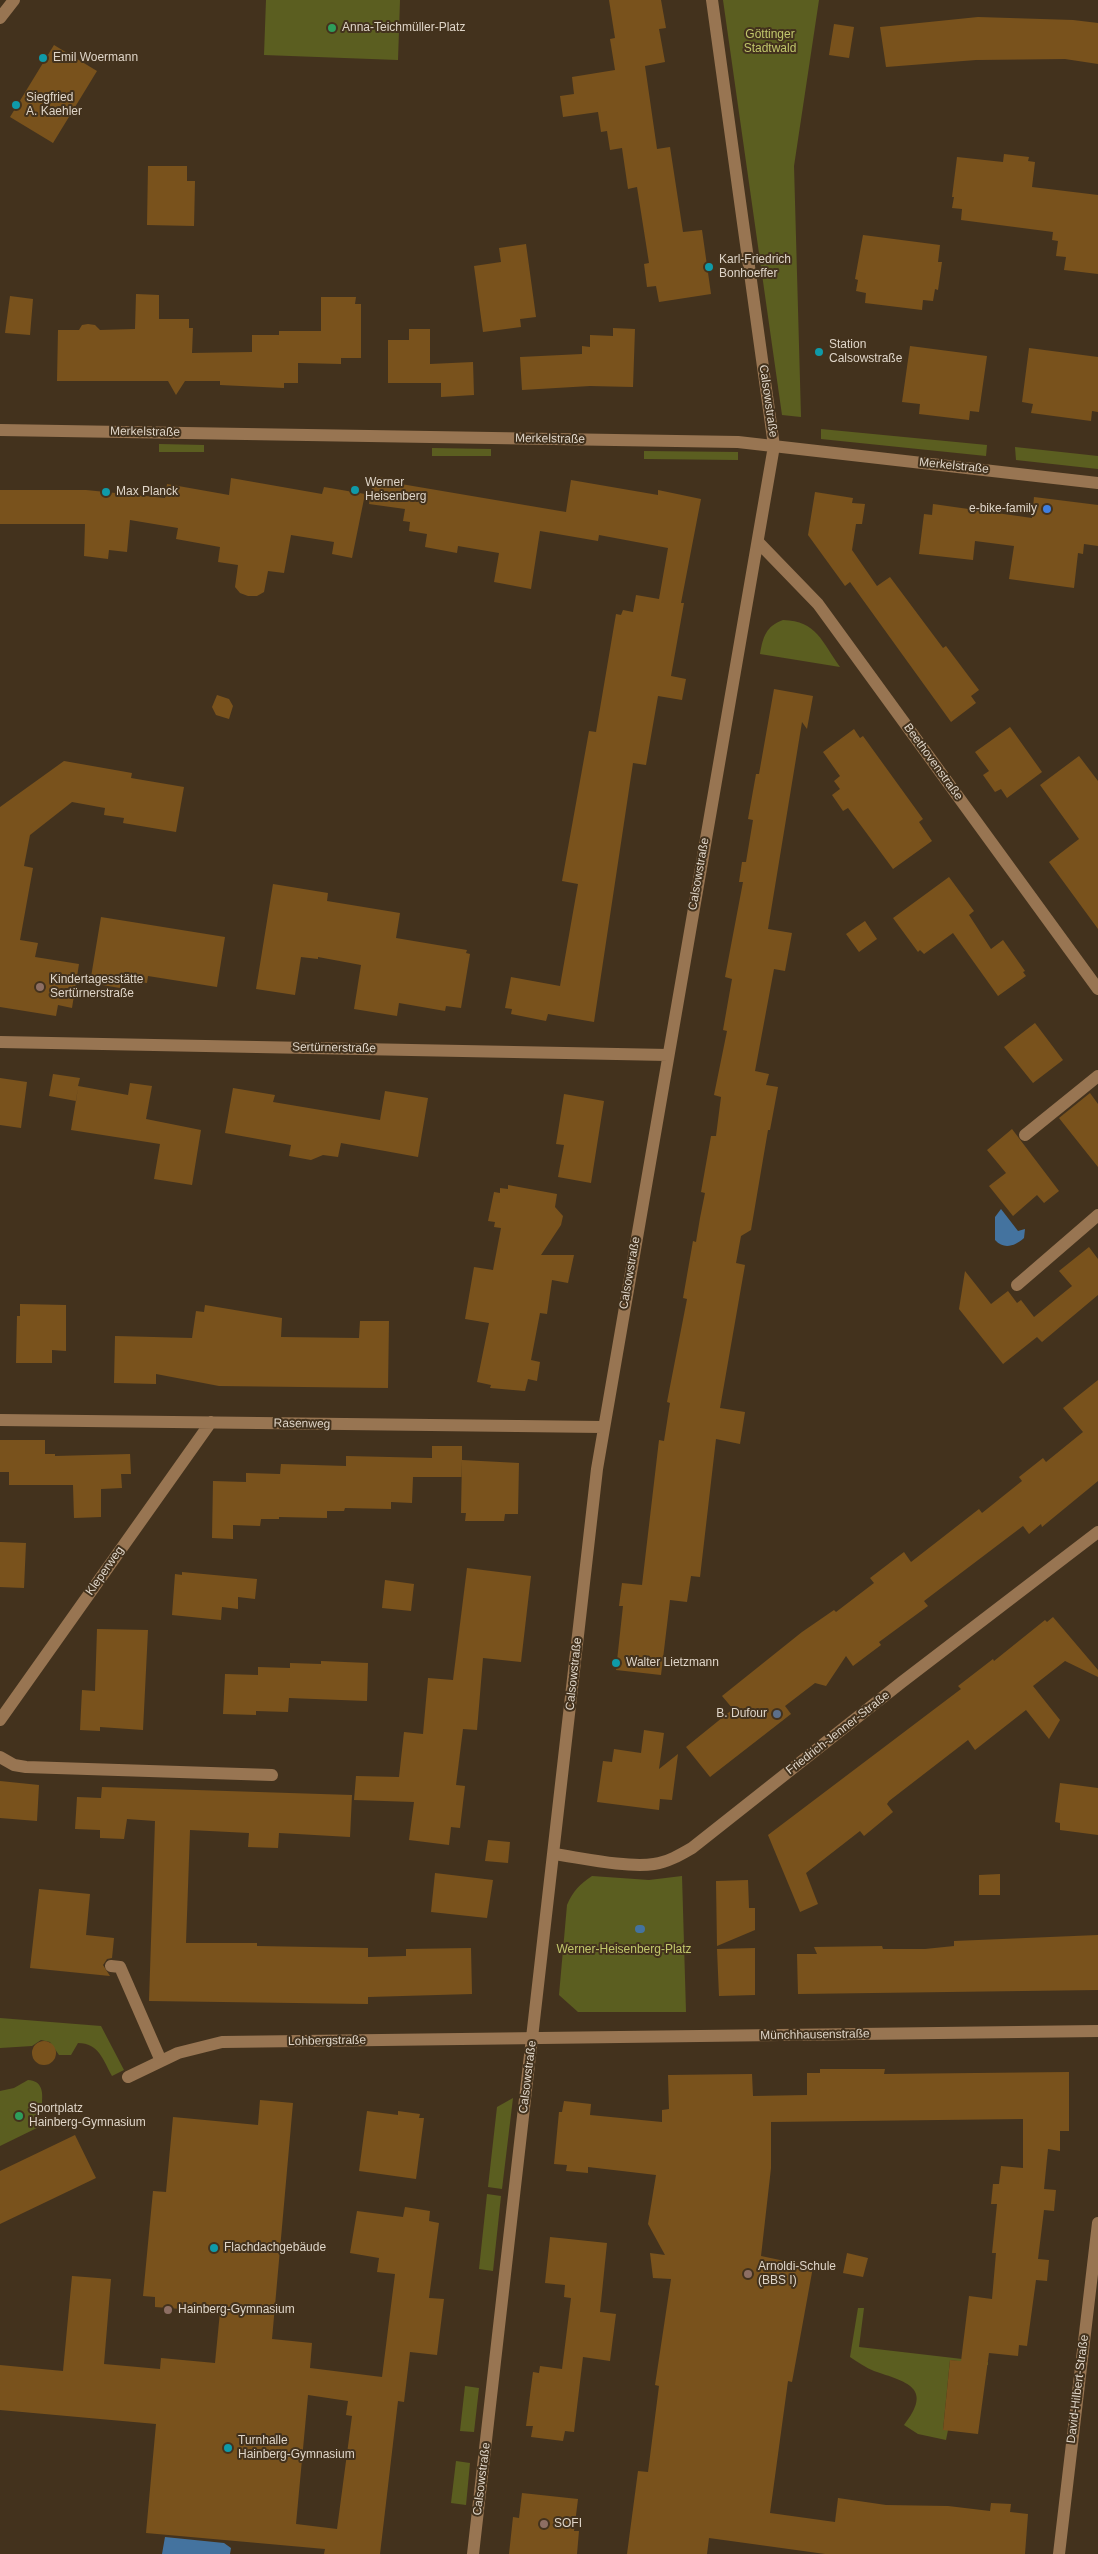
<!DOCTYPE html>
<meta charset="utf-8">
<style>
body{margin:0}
canvas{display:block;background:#43321d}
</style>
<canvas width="1098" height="2554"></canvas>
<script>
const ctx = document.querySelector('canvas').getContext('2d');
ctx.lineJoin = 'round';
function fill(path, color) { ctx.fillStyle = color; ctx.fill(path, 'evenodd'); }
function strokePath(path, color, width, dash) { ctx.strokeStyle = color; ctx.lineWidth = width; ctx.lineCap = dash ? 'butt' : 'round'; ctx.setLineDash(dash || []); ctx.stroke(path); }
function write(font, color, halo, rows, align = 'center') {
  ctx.font = font + ' Arial,sans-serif'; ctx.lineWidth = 4; ctx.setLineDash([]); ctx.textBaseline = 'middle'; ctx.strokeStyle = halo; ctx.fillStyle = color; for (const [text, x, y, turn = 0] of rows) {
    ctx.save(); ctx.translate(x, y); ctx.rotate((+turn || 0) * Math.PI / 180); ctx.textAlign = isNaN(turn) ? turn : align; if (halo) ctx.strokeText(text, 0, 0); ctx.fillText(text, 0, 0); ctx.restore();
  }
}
const green = new Path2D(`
 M266 0H400L398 60 264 55Z
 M723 0H819L794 166 801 417 782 415Z
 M821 429 987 445 986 456 821 439Z
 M159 444 204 445V452H159Z
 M1015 447 1098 456V469L1016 460Z
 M432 448 491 449V456H432Z
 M644 451 738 452V460L644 459Z
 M783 620C817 621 822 642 840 667L760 654C763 637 766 626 783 620Z
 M592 1876 649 1880 682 1876 686 2012H578L559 1995 567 1905C573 1891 580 1884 592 1876Z
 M0 2018 101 2026 124 2070 112 2076C103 2060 99 2043 78 2043L71 2055H59L50 2042 41 2040 32 2046 0 2048Z
 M28 2080C42 2081 43 2091 42 2103L35 2108 43 2125 0 2146V2091L14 2088Z
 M513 2098 502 2189 488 2187 497 2107Z
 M487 2194 501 2196 493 2271 479 2269Z
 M858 2308H864L859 2347 988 2362V2365L950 2360 943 2430H948L946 2440 918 2434 904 2425C934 2387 906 2382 874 2371 866 2368 858 2362 850 2357Z
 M465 2386 479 2388 474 2432 460 2431Z
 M456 2461 470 2463 466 2505 451 2503Z`);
const water = new Path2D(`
 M1001 1209 1018 1231 1025 1229 1024 1238C1015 1246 1004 1250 995 1240V1217Z
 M165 2537 224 2543 231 2548 230 2554H162Z`);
const stream = new Path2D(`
 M639 1929H641`);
const building = new Path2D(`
 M609 0H661L666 28 659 29 665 62 645 66 657 149 670 147 683 232 702 230 711 294 659 302 656 286 647 287 644 264 649 263 637 187 628 189 622 148 610 150 607 131 601 132 598 112 563 117 560 96 574 94 572 77 615 70 610 39 615 38Z
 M978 17 1073 20 1098 23V64L1065 59 976 60 886 67 880 27Z
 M834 24 854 27 849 58 829 55Z
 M54 45 97 71 53 143 10 117Z
 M1004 154 1029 157 1028 161 1035 162 1032 187 1098 195V274L1064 270 1066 257 1056 256 1058 241 1052 240 1053 232 961 220 962 209 952 208 954 197H952L957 157 1003 162Z
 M148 166H187V181H195L194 226 147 225Z
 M863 235 940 245 938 262H942L938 290 935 289 933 301 923 300 922 310 865 303 866 293 856 291 858 280 855 279Z
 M526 244 536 317 520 319 521 327 483 332 474 266 501 262 499 248Z
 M136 294 159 295V319H189V328H193L192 353 252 352V335H279V331H321V297H356L355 304H361V358H341V364L298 363V383H284V388L220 385V381H185L176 395 168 381H57L58 330H79L82 325 88 324 95 325 100 330 135 329Z
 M10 296 33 299 30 335 5 333Z
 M613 328 635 329 633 387 590 386 522 390 520 357 582 354V346L590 347V335L613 336Z
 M409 329H430V364L473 362 474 395 441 397V383H388V340H409Z
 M910 346 987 356 979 412 970 411 969 420 919 414 920 404 902 402Z
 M1029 348 1098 357V412L1092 411 1091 421 1031 413 1033 404 1022 402Z
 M374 476 402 481 401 484 566 512 571 480 658 495V490L701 499 681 603H684L671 676 686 679 682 700 658 696 646 765 633 763 594 1022 548 1014 546 1021 511 1014 512 1009 505 1008 511 977 560 986 578 884 562 881 589 731 596 732 616 614 621 615 623 610 633 612 636 595 659 599 668 548 599 535 598 541 540 531 531 589 494 582 499 553 458 546 457 553 425 547 427 534 409 531 410 522 403 521 405 509 369 504Z
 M231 478 322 494 324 487 365 494 352 558 332 554 334 542 291 535 284 573 268 571 264 592 257 596H248L240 593 235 587 238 565 218 562 220 547 176 539 178 528 130 520 127 552 109 550 108 559 84 556 85 524H0V490H86L165 498 167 484 229 495Z
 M815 492 853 498 852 503 865 504 862 524H856L852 550 877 586 890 577 943 648 946 646 979 690 971 696 976 703 951 722 850 582 845 586 808 535Z
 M1034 497 1098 505V546L1084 544 1083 554 1078 553 1074 588 1009 579 1014 546 975 541 973 560 919 554 924 514 932 515 933 504 1032 518Z
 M774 689 813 696 807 729 802 722 768 929 792 933 785 971 774 969 755 1071 769 1074 766 1085 778 1087 770 1130H768L751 1230 741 1236 736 1263 745 1265 720 1408 745 1412 740 1444 716 1439 700 1577 691 1576 687 1602 670 1600 661 1675 616 1670 623 1606H619L622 1583 642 1585 659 1440 664 1441 670 1403 667 1402 687 1299 683 1298 693 1241 696 1242 700 1218 705 1193 701 1192 711 1136H716L721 1097 714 1095 727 1031 723 1030 732 979 725 977 743 882H739L742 862H746L753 820 748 819 756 774H759Z
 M217 695 229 699 233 706 229 719 216 715 212 707Z
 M1010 727 1042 772 1007 798 1001 789 995 792 983 775 989 771 975 752Z
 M854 729 860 738 863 736 923 819 919 822 932 841 893 869 848 808 843 811 832 795 840 789 834 781 840 776 823 752Z
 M1079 756 1098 781V929L1049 862 1079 839 1040 785Z
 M64 761 132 773 131 778 184 787 176 832 123 823 124 818 104 815 105 808 72 802 30 835 24 866 33 868 20 940 38 943 35 957 79 964 72 1008 58 1005 56 1016 0 1007V807Z
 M949 877 974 911 969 915 991 949 1003 940 1025 971 1023 972 1026 976 998 996 953 933 924 954 920 950 918 952 893 918Z
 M273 884 328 893 327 901 400 913 396 938 467 950 466 953 470 954 461 1008 446 1006 445 1011 399 1003 397 1016 354 1009 361 965 318 957V959L301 957 295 995 256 989Z
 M101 917 225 937 217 987 148 976 147 983 121 979 120 988 90 983Z
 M865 921 877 939 859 952 846 934Z
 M1035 1023 1063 1060 1033 1083 1004 1047Z
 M53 1074 80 1078 78 1086 128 1095 130 1083 152 1086 146 1119 201 1130 192 1185 154 1179 160 1144 71 1130 78 1088 76 1101 49 1096Z
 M0 1078 27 1082 21 1128 0 1125Z
 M233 1088 275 1095 273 1102 380 1120 385 1091 428 1098 418 1157 341 1143 338 1157 323 1155 311 1160 289 1156 291 1145 225 1133Z
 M1090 1093 1098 1104V1167L1059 1118Z
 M564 1094 604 1101 591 1183 558 1177 564 1145 556 1144Z
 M1012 1129 1059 1191 1044 1203 1037 1195 1013 1216 989 1186 1006 1173 987 1150Z
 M508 1185 557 1194 555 1207 563 1216 561 1225 541 1255H574L568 1283 552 1280 547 1314 540 1313 531 1360 540 1362 537 1381 528 1379 525 1391 490 1388 491 1385 477 1382 489 1323 465 1319 474 1267 493 1270 501 1228 494 1227 495 1222 488 1221 494 1192 500 1193V1188L508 1189Z
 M1089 1247 1098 1259V1295L1042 1342 1037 1337 1003 1364 959 1309 965 1271 991 1304 1008 1291 1017 1303 1021 1300 1034 1317 1072 1286 1059 1271Z
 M20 1304 66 1305V1351L52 1350V1363H16L17 1316H20Z
 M205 1305 282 1318 281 1337 359 1338 360 1321H389L388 1388 219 1386 156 1374V1384L114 1383 115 1336 192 1338 196 1311 204 1312Z
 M1098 1380V1481L1042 1527 1041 1524 1029 1534 1023 1526 924 1601 928 1606 879 1642 881 1645 853 1666 846 1656 826 1686 815 1683 785 1706 791 1714 710 1777 686 1747 733 1709 722 1696 802 1632 834 1610 836 1612 874 1583 870 1578 904 1552 911 1562 979 1509 982 1513 1022 1481 1019 1477 1043 1458 1046 1462 1083 1432 1063 1408Z
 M0 1440H45V1454H55V1456L130 1454 131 1474H121L122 1488 101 1489V1517L74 1518 73 1485H9V1472H0Z
 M432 1446H462V1477H413L412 1503 391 1502V1509L345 1508 344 1511H327V1518L279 1517V1519H261L260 1526 233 1525V1539L212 1538 213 1481 246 1482V1473L280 1474 281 1464 346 1466V1456L432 1458Z
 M462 1460 519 1463 518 1514H505L504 1521H465L466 1513H461Z
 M0 1542 26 1543 24 1588 0 1587Z
 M467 1568 531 1576 521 1662 483 1658 477 1730 463 1729 456 1785 465 1786 460 1828 451 1827 449 1845 409 1840 414 1802 354 1800 356 1776 399 1777 404 1732 423 1734 428 1678 453 1680Z
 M182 1572 257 1579 255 1599 238 1597V1609L222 1607 221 1620 172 1615 175 1574 182 1575Z
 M385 1580 414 1584 411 1611 382 1608Z
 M1053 1617 1098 1670V1677L1065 1661 1033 1686 1060 1720 1049 1739 1026 1710 975 1750 968 1740 889 1801 887 1804 893 1812 864 1836 860 1831 806 1873 818 1904 800 1912 768 1835 961 1689 958 1686 993 1659 994 1661 1045 1620 1047 1622Z
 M97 1629 148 1630 143 1730 100 1727V1731L80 1730 82 1690 95 1691Z
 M321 1661 368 1663 367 1701 289 1698 288 1712 256 1711V1715L223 1714 225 1674 258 1675V1667L290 1668V1663L321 1664Z
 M644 1730 664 1733 659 1769 678 1754 672 1800 660 1799 659 1810 597 1802 603 1761 612 1762 614 1749 641 1753Z
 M0 1781 39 1785 37 1821 0 1818Z
 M1060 1783 1098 1788V1835L1060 1830V1823L1055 1822Z
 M102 1787 352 1795 350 1837 279 1833 278 1848 248 1847 249 1833 190 1830 186 1943H257V1946L368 1948V1957L406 1956V1949L471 1948 472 1994 368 1997V2004L149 2001 155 1821 127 1819 124 1839 100 1838V1830L75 1829 77 1797 101 1798Z
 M488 1840 510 1842 508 1863 485 1861Z
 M435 1873 493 1880 487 1918 431 1912Z
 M1000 1874V1895H979V1875Z
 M748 1880 749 1908H755V1930L717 1946 716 1881Z
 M39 1889 90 1894 86 1935 114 1938 112 1958 107 1959 103 1965 110 1976 30 1968Z
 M1098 1935V1990L798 1994 797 1954H817L814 1947 882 1946 883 1949H925L954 1946V1941Z
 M755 1948V1995L719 1996 717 1949Z
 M32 2053a12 12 0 1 1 24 0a12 12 0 1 1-24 0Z
 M820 2069H885L884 2074 1069 2072V2131H1060V2151L1048 2149 1044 2189 1056 2190 1054 2211 1044 2210 1038 2259 1049 2260 1047 2281 1036 2280 1027 2346 1019 2345 1018 2356 989 2353 978 2434 943 2430 950 2360 961 2361 969 2296 992 2299 996 2253H992L997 2204H991L993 2184H999L1001 2166 1023 2168V2119L771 2122V2168L761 2256 813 2267 792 2382 788 2381 770 2513 835 2522 838 2498 886 2505 948 2506 990 2511 991 2503 1011 2504 1010 2512 1028 2514 1025 2554H825L709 2538 707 2554H627L638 2471 648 2472 659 2386 655 2385 671 2279 653 2278 650 2253 665 2255 648 2224 656 2175 588 2167V2173L566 2171 567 2165 554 2164 559 2112H562L564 2101 591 2104 590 2115 662 2122V2110L669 2109 668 2075 752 2074 753 2096 807 2095V2073H820Z
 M260 2100 293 2103 272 2339 312 2343 310 2368 382 2377 395 2274 377 2272 379 2258 350 2253 357 2211 403 2217 405 2207 430 2211 429 2221 439 2223 429 2298 444 2299 437 2355 410 2352 404 2402 398 2401 380 2554H324L325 2549 146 2533 156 2424 0 2410V2365L63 2371 72 2276 111 2279 104 2364 160 2369 161 2358 215 2363 220 2312 155 2307V2297L143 2296 153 2191 166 2192 173 2117 258 2125ZM308 2395 348 2401 346 2415 352 2416 337 2529 296 2524Z
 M367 2111 398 2115V2111L420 2114 419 2118H424L416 2179 359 2171Z
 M75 2135 96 2178 0 2224V2171Z
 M550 2237 607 2243 600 2312 616 2314 610 2361 583 2357 574 2432 565 2431 563 2441 531 2437 533 2426H526L533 2372 539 2373 540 2366 562 2369 571 2298 564 2297 565 2285 545 2283Z
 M847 2253 868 2258 863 2277 843 2273Z
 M522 2493 578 2499 574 2531H579L577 2554H509L513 2517 519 2518Z`);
const minor = new Path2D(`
 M0 18 14 0
 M0 430 738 442 1098 483
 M758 542 818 604 1098 989
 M0 1042 668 1055
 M1025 1135 1098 1076
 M1017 1285 1098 1215
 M0 1420 603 1427
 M0 1720 211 1422
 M0 1757 14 1765 26 1767 272 1775
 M554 1854C582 1858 627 1868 654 1864 668 1862 680 1855 692 1848L902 1682 1098 1532
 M111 1966 120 1967 161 2061
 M128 2077 178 2053 222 2042 1098 2031
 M473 2554 597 1469 774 446 712 0
 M1059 2554 1098 2223`);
const markers = [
 [332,28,5,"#2e9e5b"],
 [43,58,5,"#0f9aa8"],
 [16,105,5,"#0f9aa8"],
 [709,267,5,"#0f9aa8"],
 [819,352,5,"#0f9aa8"],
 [355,490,5,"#0f9aa8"],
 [106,492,5,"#0f9aa8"],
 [1047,509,5,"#3f7fe0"],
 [40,987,5,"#8d6e63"],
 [616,1663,5,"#0f9aa8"],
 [777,1714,5,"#5c6f8a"],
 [19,2116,5,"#2e9e5b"],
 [214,2248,5,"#0f9aa8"],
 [748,2274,5,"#8d6e63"],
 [168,2310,5,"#8d6e63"],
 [228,2448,5,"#0f9aa8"],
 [544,2524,5,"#8d6e63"]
];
const poiNames = [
 ["Anna-Teichmüller-Platz",342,28],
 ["Emil Woermann",53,58],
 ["Siegfried",26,98],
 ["A. Kaehler",26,112],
 ["Karl-Friedrich",719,260],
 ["Bonhoeffer",719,274],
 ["Station",829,345],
 ["Calsowstraße",829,359],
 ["Werner",365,483],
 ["Heisenberg",365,497],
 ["Max Planck",116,492],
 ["e-bike-family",1037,509,"right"],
 ["Kindertagesstätte",50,980],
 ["Sertürnerstraße",50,994],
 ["Walter Lietzmann",626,1663],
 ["B. Dufour",767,1714,"right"],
 ["Sportplatz",29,2109],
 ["Hainberg-Gymnasium",29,2123],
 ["Flachdachgebäude",224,2248],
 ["Arnoldi-Schule",758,2267],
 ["(BBS I)",758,2281],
 ["Hainberg-Gymnasium",178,2310],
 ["Turnhalle",238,2441],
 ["Hainberg-Gymnasium",238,2455],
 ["SOFI",554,2524]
];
const parkNames = [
 ["Göttinger",770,35],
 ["Stadtwald",770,49],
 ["Werner-Heisenberg-Platz",624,1950]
];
const streetNames = [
 ["Calsowstraße",768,401,82],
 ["Merkelstraße",145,432,1],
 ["Merkelstraße",550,439,1],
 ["Merkelstraße",954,466,6],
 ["Beethovenstraße",933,762,54],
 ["Calsowstraße",699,874,-80],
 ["Sertürnerstraße",334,1048,1],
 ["Calsowstraße",630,1273,-80],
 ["Rasenweg",302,1424,1],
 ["Kleperweg",105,1571,-55],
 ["Calsowstraße",574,1674,-84],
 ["Friedrich-Jenner-Straße",838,1733,-38],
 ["Münchhausenstraße",815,2035,-1],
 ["Lohbergstraße",327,2041,-1],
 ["Calsowstraße",528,2077,-83],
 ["David-Hilbert-Straße",1078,2389,-83],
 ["Calsowstraße",482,2479,-83]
];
fill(green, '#5b5e20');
fill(water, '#44739f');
strokePath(stream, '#44739f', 8);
fill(building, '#79521c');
strokePath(minor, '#987552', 12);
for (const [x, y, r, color] of markers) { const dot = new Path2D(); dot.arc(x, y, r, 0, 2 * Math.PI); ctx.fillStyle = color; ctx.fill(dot); strokePath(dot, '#43321d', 2); }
write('12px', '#dfd5c8', '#43321d', poiNames, 'left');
write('12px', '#c0c66b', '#43321d', parkNames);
write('12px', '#dfd5c8', '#43321d', streetNames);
</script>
